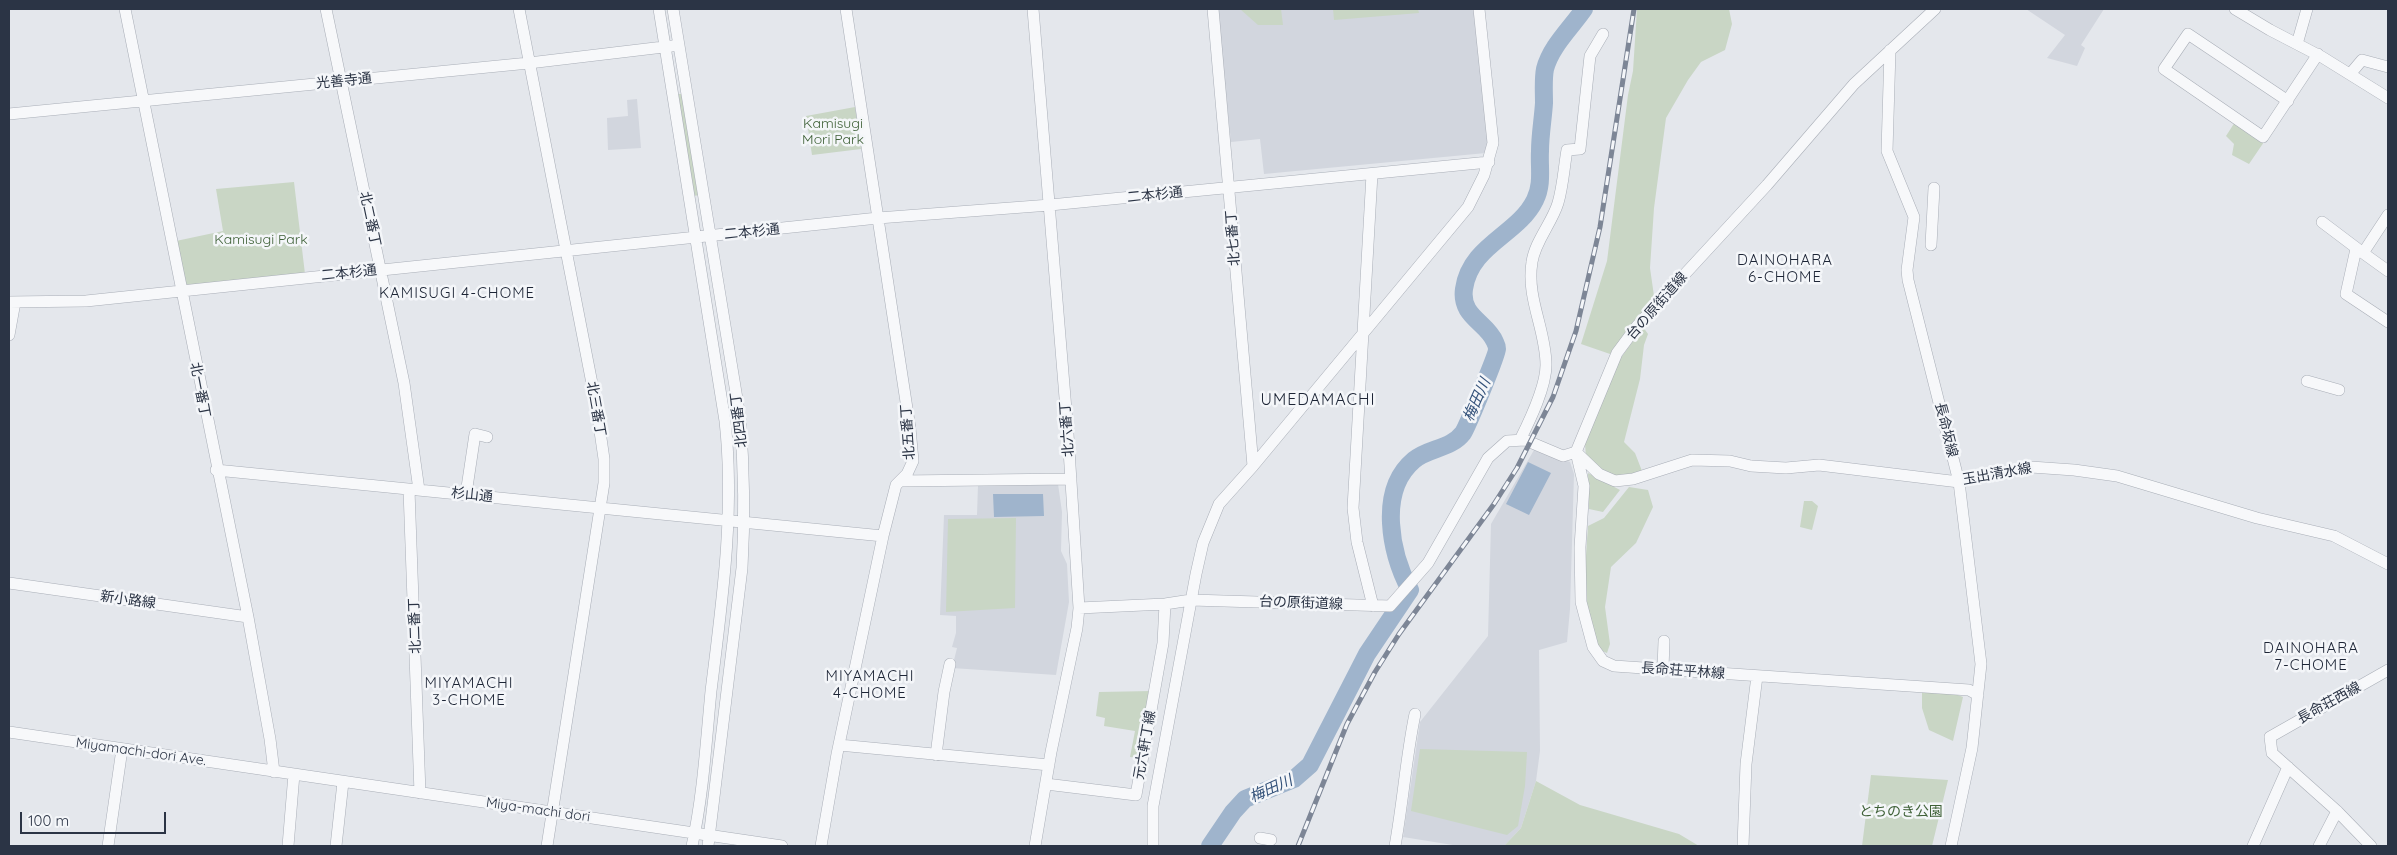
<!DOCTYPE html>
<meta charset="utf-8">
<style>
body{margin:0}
#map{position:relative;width:2397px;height:855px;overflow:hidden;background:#e4e7ec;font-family:Quicksand,sans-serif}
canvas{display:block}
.frame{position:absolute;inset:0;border:10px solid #2b3445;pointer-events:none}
.scale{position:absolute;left:20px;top:812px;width:146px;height:22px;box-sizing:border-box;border:2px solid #2b3445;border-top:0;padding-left:6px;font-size:15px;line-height:18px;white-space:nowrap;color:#2b3445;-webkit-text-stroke:4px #f4f6f9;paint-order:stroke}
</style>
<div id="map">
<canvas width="2397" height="855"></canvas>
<div class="frame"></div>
<div class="scale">100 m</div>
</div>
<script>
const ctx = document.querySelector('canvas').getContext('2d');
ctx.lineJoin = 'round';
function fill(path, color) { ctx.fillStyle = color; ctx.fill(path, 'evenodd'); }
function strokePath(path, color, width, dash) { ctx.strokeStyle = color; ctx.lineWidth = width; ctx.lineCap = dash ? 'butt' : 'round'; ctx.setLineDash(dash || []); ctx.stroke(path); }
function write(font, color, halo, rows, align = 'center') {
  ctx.font = font + ' Quicksand,"Noto Sans JP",sans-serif'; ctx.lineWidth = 5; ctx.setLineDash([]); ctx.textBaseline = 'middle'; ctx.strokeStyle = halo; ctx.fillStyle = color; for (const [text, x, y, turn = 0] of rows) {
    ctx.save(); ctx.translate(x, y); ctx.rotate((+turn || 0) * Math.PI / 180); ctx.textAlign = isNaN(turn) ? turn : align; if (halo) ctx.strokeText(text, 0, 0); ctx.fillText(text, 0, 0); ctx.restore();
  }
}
const built = new Path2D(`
 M1217 9H1474L1488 136 1486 153 1264 174 1260 139 1231 142Z
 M2026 9H2104L2081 45 2085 48 2077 66 2047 58 2065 35Z
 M637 99 641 148 608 150 607 118 628 116 627 100Z
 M1534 450 1570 462 1574 474 1570 609 1567 642 1539 650 1540 751 1536 781 1521 828 1504 846H1459L1403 837 1420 722 1488 636 1491 524Z
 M1058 484 1062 512 1061 551 1067 564 1069 602 1056 675 952 668 957 648 952 647 956 633V616L940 615 944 515H977L978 485Z`);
const green = new Path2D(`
 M1240 9H1281L1283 25H1258Z
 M1333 9H1418L1419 13 1334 20Z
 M1637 9H1729L1732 24 1725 50 1701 62 1688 80 1666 118 1654 208 1650 268 1654 296 1610 354 1581 344 1607 261 1628 95 1633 71Z
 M678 94H683L699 195 694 196Z
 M855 107 861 149 812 155 806 116Z
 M2235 122 2264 142 2249 164 2232 155 2234 144 2226 136Z
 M294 182 305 274 185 287 176 241 223 231 216 189Z
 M1643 327 1648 334 1644 345 1640 379 1624 442 1635 453 1642 471C1613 480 1608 476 1586 457L1585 444 1620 359Z
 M1588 473 1620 490 1603 512 1589 509Z
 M1629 487 1648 490 1653 507 1636 543 1611 567 1605 607 1610 644 1607 653 1600 650C1580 605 1585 574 1588 526L1604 518Z
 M1804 501H1812L1818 506 1812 530 1800 527Z
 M1016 518 1015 608 946 612 948 519Z
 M1152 691 1140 758 1130 757 1135 731 1104 726 1105 718 1096 716 1099 692Z
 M1922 692 1955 694 1963 697 1953 741 1929 730 1922 708Z
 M1420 749 1527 752 1525 786 1518 826 1507 835 1411 811Z
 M1871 775 1948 780 1932 846H1862Z
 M1536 781 1580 805 1679 834 1699 846H1504L1521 828Z`);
const water = new Path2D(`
 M1528 462 1551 473 1529 515 1506 504Z
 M993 494H1043L1044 516 994 517Z`);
const river = new Path2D(`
 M1210 846 1233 812 1245 799 1294 779 1310 765 1367 654 1410 590C1391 554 1377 491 1414 460 1428 448 1451 449 1463 433 1467 427 1497 355 1497 349 1497 346 1496 344 1495 342 1487 322 1460 317 1464 289 1470 245 1518 235 1535 200 1543 184 1539 168 1540 151 1540 135 1543 119 1544 103 1544 92 1543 79 1545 69 1551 46 1571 28 1584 9`);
const minor = new Path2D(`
 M125 9 248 617 270 739 274 772
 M326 9 404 383 419 490
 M519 9 596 404 604 459V483L547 846
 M659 9 725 421C735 511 722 602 711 691 706 743 703 796 692 846
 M673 9 740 417C744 468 745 517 742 568L708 846
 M1033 9 1068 434 1079 608 1077 628 1051 752 1035 846
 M1213 9 1253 466
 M2235 9 2270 30 2322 57 2388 98
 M2297 44 2307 9
 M1890 50 1887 151 1914 217 1907 270 1908 280 1959 482 1981 664 1972 748 1951 846
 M2351 73 2362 60 2388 67
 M2288 101 2188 34 2164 69 2263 137 2318 54
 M9 114 529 63 672 46
 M1372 174 1353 508 1357 542 1373 606
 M2322 222 2363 253 2388 215
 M1931 245 1934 188
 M2356 249 2346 294 2388 322
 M2363 253 2388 271
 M9 302 86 301 878 218 1050 205 1489 162
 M9 335 15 302
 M2307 381 2339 390
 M1520 440C1530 420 1546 387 1546 365 1546 330 1526 298 1532 262 1535 241 1552 223 1558 203 1563 186 1564 167 1567 150L1580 149 1590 56 1603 34
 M1576 452 1599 474 1615 481 1633 479 1692 460 1730 461 1751 466 1786 468 1819 465 1959 482 2031 467 2074 470 2117 476 2257 518 2334 536 2388 564
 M1576 452 1584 486 1580 547 1581 602 1593 647 1603 661 1614 666 1969 690 1978 695
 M216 470 883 536
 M900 481 1071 479
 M409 490 420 793
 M466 494 475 434 487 437
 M9 583 248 617
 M1079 608 1165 604 1191 600 1390 606 1428 563 1488 458 1507 441 1525 440 1563 456 1576 452 1617 353 1637 326 1767 185 1854 84 1935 9
 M1663 669 1664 641
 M9 732 782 846
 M839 745 1049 765
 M936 755 944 692 950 664
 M1046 784 1136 795 1163 643 1165 604
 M1260 838 1271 840
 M108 846 122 749
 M288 846 294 774
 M336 846 343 782
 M821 846 837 754 883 536 896 485 907 474 913 461 910 428 846 9
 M1153 846V806L1196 574 1203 543 1219 504 1253 466 1468 207 1484 175 1493 143 1479 9
 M1395 846C1403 802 1406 757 1415 714
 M1743 846 1746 764 1757 676
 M2253 846 2288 767
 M2319 846 2337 811
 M2371 846 2337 811 2272 753 2270 737 2388 670`);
const rail = new Path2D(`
 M1298 846 1347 724 1375 672 1399 634 1494 504 1517 468 1553 397 1576 331 1600 227 1634 9`);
const streetNames = [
 ["光善寺通",344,81,-6],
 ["二本杉通",1155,195,-6],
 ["北二番丁",370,219,78],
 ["二本杉通",752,232,-6],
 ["北七番丁",1233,238,-94],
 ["二本杉通",349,273,-6],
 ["台の原街道線",1657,306,-49],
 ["北一番丁",200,390,79],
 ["北三番丁",596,409,80],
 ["北四番丁",739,420,-97],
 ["北六番丁",1067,429,-94],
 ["長命坂線",1946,430,76],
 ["北五番丁",908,432,-94],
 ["玉出清水線",1997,474,-10],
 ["杉山通",472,495,6],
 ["新小路線",128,600,8],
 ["台の原街道線",1301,603,2],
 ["北二番丁",415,626,-92],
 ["長命荘平林線",1683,671,4],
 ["長命荘西線",2329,703,-29],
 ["元六軒丁線",1145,745,-80],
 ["Miyamachi-dori Ave.",141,752,8],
 ["Miya-machi dori",538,810,8]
];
const parkNames = [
 ["Kamisugi",833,124],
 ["Mori Park",833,140],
 ["Kamisugi Park",261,240],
 ["とちのき公園",1901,812]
];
const neighbourhoodNames = [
 ["DAINOHARA",1785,260],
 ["6-CHOME",1785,277],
 ["KAMISUGI 4-CHOME",457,293],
 ["DAINOHARA",2311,648],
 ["7-CHOME",2311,665],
 ["MIYAMACHI",870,676],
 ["4-CHOME",870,693],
 ["MIYAMACHI",469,683],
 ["3-CHOME",469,700]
];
const waterNames = [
 ["梅田川",1477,400,-66],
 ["梅田川",1271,789,-24]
];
const quarterNames = [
 ["UMEDAMACHI",1318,400]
];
fill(built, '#d2d6de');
fill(green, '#c9d6c5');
fill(water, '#9fb4cc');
strokePath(river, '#9fb4cc', 18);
strokePath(minor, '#a9aeb7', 12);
strokePath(minor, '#f7f8fa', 11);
strokePath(rail, '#7d8696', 5);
strokePath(rail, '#f4f6f9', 3, [9]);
write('14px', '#2b3445', '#f4f6f9', streetNames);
write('14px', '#3f6138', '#f4f6f9', parkNames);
ctx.letterSpacing = '1px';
write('15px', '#1d2536', '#f4f6f9', neighbourhoodNames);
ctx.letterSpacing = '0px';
write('italic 15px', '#34527a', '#f4f6f9', waterNames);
ctx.letterSpacing = '1px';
write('16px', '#1d2536', '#f4f6f9', quarterNames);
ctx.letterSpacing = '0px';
</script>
